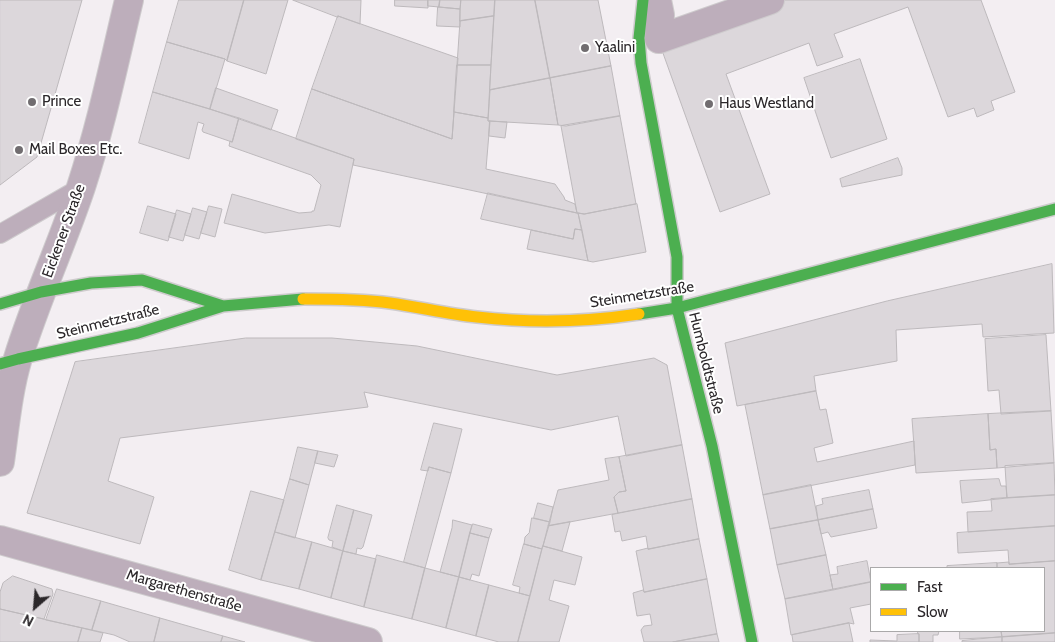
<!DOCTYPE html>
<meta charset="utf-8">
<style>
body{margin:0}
#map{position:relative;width:1055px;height:642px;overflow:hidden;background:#f3eef2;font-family:Cabin,sans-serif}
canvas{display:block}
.legend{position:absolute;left:870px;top:567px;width:175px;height:65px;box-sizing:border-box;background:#fff;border:1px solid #aaa9aa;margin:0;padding:6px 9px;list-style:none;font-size:15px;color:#2b272a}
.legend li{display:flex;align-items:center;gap:10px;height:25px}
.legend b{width:25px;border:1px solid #aaa9aa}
.north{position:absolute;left:10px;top:582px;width:50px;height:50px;-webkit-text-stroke:4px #fff;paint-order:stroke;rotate:207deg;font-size:14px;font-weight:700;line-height:20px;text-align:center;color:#2b272a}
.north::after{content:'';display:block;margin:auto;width:18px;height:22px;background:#2b272a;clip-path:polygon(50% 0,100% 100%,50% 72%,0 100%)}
</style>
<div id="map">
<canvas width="1055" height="642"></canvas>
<ul class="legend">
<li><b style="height:6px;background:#4caf50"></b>Fast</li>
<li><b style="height:6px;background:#ffc107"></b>Slow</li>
</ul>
<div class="north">N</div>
</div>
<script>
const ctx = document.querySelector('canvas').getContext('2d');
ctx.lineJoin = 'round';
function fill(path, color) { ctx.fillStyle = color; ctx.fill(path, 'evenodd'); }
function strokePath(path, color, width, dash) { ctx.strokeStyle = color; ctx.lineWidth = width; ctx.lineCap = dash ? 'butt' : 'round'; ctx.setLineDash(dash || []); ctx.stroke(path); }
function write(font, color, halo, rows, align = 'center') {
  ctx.font = font + ' Cabin,sans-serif'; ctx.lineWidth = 4; ctx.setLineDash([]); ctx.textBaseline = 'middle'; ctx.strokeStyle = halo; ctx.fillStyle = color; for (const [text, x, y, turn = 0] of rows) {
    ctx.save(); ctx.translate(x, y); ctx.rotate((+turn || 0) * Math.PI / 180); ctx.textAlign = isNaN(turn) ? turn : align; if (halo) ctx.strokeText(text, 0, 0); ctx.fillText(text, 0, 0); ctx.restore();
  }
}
const building = new Path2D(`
 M0 0H82L37 157 0 185Z
 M179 0H244L227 61 225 59 167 42Z
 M244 0H288L266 74 227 61Z
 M293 0H361L360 24 338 16V17Z
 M395 0H428V8L395 6Z
 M428 0H440L439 7 428 6Z
 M440 0H461L460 9 439 7Z
 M461 0H495L494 16 460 21Z
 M495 0H535L550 78 490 90Z
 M535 0H598L611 66 550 78Z
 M774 0H981L1015 92 991 101 994 110 977 117 974 108 948 117 908 7 834 34 843 57 817 66 809 43 726 74 770 194 720 212 659 42Z
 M438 7 460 9V27L437 26Z
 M338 16 458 58 452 139 312 89Z
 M494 16 491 65H457L460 21Z
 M167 42 225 59 210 109 153 92Z
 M860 59 887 139 831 158 804 78Z
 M457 65H491L488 118 454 112Z
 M611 66 620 116 566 126 558 125 550 78Z
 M550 78 558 125 488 121 490 90Z
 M216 88 278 110 271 130 210 109Z
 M312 89 452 139 454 112 488 118V121H490L486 169 555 184 564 197 565 200 575 204 577 213 353 165 354 159 296 139Z
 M153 92 239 118 232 142 203 132 202 130 204 124 198 122 189 159 139 143Z
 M620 116 636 204 584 214 578 213H577L561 126Z
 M239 118 354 159 340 227 329 225 265 233 224 223 232 194 299 213 312 212V211H314L321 185 311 175 229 146 230 141 232 142Z
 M490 121 507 122 505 138 489 136Z
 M898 158 902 168V175L842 187 840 179Z
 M488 193 577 213H578L582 230 575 229 573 239 481 219Z
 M637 204 646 252 593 262 588 261 578 213 584 214Z
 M148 206 176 214 168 241 140 233Z
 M209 206 222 209 215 237 201 233Z
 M193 208 207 212 199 239 185 235Z
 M177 210 191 214 183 241 169 237Z
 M575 229 582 230 588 261 527 249 531 230 573 239Z
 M1052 264 1054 333 983 337 982 324 896 330 897 361 814 376 816 391 737 406 725 343 887 301Z
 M1046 335 1051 411 1001 414 999 390 988 391 985 339Z
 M246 338H332L417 346 557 375 654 358 667 365 682 445 626 456 618 416 551 430 364 392 368 407 120 438 108 481 154 497 140 544 27 513 75 362Z
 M816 391 820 410 826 409 833 443 814 448 817 462 914 441 915 465 763 495 745 405Z
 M1051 411 1054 463 997 468 996 449 990 450 988 414Z
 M988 414 990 450 996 449 997 468 916 473 912 419Z
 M434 423 462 429 451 473 429 467 428 471 421 470Z
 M682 445 692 499 618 513 614 497 619 492 626 491 619 457Z
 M298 447 318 451 309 485 290 479Z
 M318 451 338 455 334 467 315 463Z
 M619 457 626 491 619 492 614 497 618 513 548 526 558 490 609 480 605 459Z
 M1054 463 1055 495 1007 498 1005 466Z
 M429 467 451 473 425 568 404 562Z
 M290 479 309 485 295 538 275 532Z
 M999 479 1001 486H1006L1007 498 962 503 960 481Z
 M811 485 818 520 770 529 763 495Z
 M869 490 873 509 818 520 816 506 823 504 822 499Z
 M251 491 284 500 261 580 229 570Z
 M1055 495V526L968 532 967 512 992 511 991 499Z
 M692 499 699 539 648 549 646 536 622 541 620 531 615 532 612 515Z
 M538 503 553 507 550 522 534 518Z
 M337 505 354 510 343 551 332 547 333 541 329 540 328 538Z
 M873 509 877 528 831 537 828 532 821 534 818 520Z
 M354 510 372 515 363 547 361 549 357 548 356 554 343 551Z
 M532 518 550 522 542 549 524 544 525 537 529 533Z
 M453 520 472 525 459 577 440 572 452 528Z
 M818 520 826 555 777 565 770 529Z
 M570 522 562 551 543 546 548 526Z
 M473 524 492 529 489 538 470 533Z
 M1055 526V561L1009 564 1008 550 958 553 957 533Z
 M275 532 312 542 299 589 261 580Z
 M470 533 489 538 479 576 472 574 470 580 459 577Z
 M699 539 707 579 644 592 636 551 648 548V549Z
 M312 542 343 551 331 598 299 589Z
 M524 544 542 549 530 596 519 593 520 587 513 585Z
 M543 546 582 557 575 585 554 580 549 600 569 606 559 642H518Z
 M343 551 376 559 364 607 331 598Z
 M377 555 425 568 412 619 364 607Z
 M826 555 833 590 785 599 777 565Z
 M867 561 871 582 833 590 830 575 838 574 837 567Z
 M1055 561V633L1002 637 1001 631H1044V568H997V563L1009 562V564Z
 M997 563V568H947V566Z
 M425 568 459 577 446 628 412 619Z
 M13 576 52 589 53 594 44 619 0 609V592L3 583Z
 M459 577 489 585 476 636 446 628Z
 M707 579 717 634 673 642H644L641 630 644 626 652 625 650 614 637 616 633 593 643 590 644 592Z
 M871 582V604L850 608 854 624 849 623 791 635 785 599Z
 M489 585 530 596 518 642H499L476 636Z
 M57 589 101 601 92 630 46 620Z
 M101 601 160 618 154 642H130L114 635 92 630Z
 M0 609 82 628 78 642H0Z
 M160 618 223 636 221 642H154Z
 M849 623 853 642H793L792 635Z
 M82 628 103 633 100 642H78Z
 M918 631H939L938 635H933V642H919V634H918Z
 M960 631H1001L1002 637 960 639Z
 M1055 633V642H1002V637Z
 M717 634 719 642H673Z
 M919 634V642H870V640L897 641V635Z
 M223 636 245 642H221Z
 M1002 637V642H962V641Z`);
const lane = new Path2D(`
 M0 234 80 188`);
const street = new Path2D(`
 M657 0 660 15 659 39 770 0
 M0 462C5 427 8 391 18 358 36 300 62 244 81 187 101 126 114 63 129 0
 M0 540 368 642`);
const fast = new Path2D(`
 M643 0 639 38 641 63 677 257V308L712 446 752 642
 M0 304 41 292 91 283 142 280 223 306
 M639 314 677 308 1055 209
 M0 364 18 359 138 333 223 306 303 299`);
const slow = new Path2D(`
 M303 299C332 299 361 299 390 303 419 307 448 314 477 317 530 323 586 322 639 314`);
const markers = [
 [585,48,5,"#716d70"],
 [32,102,5,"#716d70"],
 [709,104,5,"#716d70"],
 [19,150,5,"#716d70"]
];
const poiNames = [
 ["Yaalini",595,48],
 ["Prince",42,102],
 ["Haus Westland",719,104],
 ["Mail Boxes Etc.",29,150]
];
const streetNames = [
 ["Eickener Straße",64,231,-70],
 ["Steinmetzstraße",642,295,-9],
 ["Steinmetzstraße",108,322,-14],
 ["Humboldtstraße",706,363,76],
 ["Margarethenstraße",184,591,16]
];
fill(building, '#dcd7db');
strokePath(building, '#bdb9bc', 1);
strokePath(lane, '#cecbcd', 20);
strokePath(street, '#cecbcd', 30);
strokePath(fast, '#cecbcd', 14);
strokePath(slow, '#cecbcd', 14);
strokePath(lane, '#bdaebb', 18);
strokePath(street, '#bdaebb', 28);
strokePath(fast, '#4caf50', 11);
strokePath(slow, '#ffc107', 11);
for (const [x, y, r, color] of markers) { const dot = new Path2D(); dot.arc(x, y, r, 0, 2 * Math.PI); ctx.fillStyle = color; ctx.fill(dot); strokePath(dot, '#fff', 2); }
write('15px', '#2b272a', '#fff', poiNames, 'left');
write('15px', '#2b272a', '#fff', streetNames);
</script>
